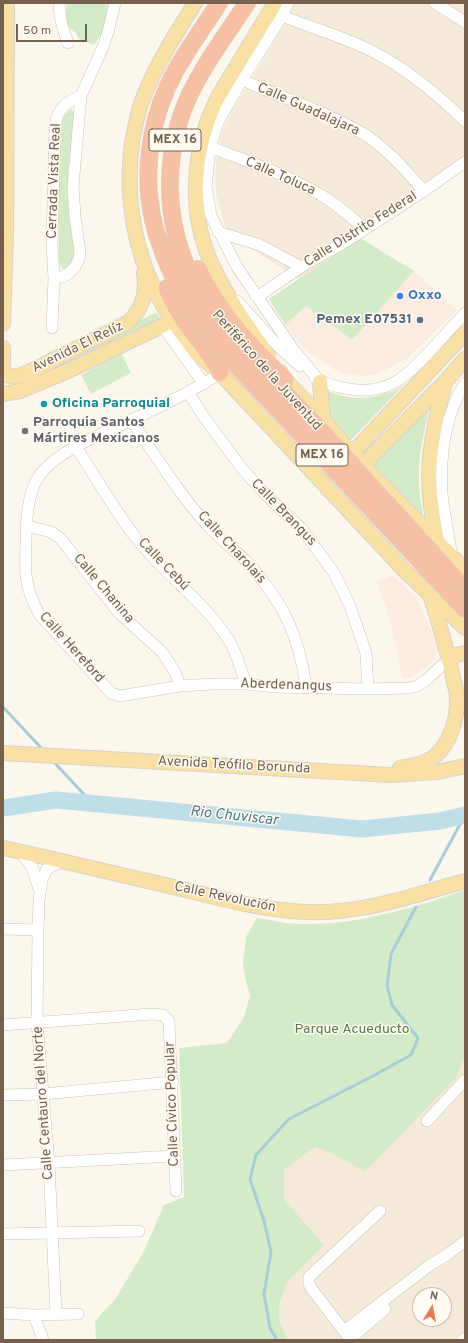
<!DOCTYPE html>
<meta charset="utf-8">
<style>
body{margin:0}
#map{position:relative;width:468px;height:1343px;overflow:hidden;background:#fcf7ec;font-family:Overpass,sans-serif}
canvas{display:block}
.frame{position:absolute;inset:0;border:4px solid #78604e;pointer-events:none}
.north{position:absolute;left:412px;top:1287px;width:40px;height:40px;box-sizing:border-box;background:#fffbf3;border:1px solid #c9bdb1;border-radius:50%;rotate:10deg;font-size:11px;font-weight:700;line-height:16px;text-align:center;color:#78604e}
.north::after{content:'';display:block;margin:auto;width:14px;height:18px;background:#e37f54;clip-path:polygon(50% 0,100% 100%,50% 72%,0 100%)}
.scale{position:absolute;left:16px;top:24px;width:71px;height:18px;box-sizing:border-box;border:2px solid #78604e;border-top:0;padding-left:5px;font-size:12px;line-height:14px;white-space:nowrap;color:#78604e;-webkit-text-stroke:3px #fffbf3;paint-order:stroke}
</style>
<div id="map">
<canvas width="468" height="1343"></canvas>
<div class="frame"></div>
<div class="north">N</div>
<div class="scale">50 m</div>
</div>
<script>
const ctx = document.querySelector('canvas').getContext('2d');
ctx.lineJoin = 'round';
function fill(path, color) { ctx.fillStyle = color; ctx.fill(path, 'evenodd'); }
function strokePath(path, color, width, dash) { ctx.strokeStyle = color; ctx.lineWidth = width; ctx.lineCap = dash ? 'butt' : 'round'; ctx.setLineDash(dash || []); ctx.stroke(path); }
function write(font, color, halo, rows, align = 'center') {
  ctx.font = font + ' Overpass,sans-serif'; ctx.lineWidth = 3; ctx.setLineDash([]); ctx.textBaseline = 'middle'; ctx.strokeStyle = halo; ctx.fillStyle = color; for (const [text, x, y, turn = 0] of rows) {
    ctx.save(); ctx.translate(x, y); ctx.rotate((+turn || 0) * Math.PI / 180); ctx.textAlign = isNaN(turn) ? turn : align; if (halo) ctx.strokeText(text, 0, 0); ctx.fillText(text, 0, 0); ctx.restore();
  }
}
const residential = new Path2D(`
 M295 3H465V168L299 279 247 246 230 244 216 195 215 171 220 136 230 114 283 27Z
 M465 1057V1340H288L279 1320V1306L287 1282 324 1245 284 1199V1170L315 1147 331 1153 365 1172 457 1077ZM420 1295H444V1319H420Z`);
const commercial = new Path2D(`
 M414 271 457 310 407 359 377 374 363 376 346 374 335 370 304 349 285 325 306 306 352 340Z
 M393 575 417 598 440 648 433 661 412 678H402L396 646 389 617 377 581Z`);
const green = new Path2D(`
 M67 3H108L105 28 94 45 79 39 75 32 67 27 65 20Z
 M71 109 74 112 67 191 75 253C74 261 71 267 63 269L60 266 59 259V123L64 116Z
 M360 238 414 271 352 340 306 306 285 325 269 299Z
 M155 313 158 314 160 317V320L29 385 22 384V380Z
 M121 353 131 373 91 394 81 375Z
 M404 385 348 443 327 417 322 388C349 403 378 400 404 385Z
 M433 396C425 425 417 457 419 487 420 497 422 508 423 518L370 465Z
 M465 890V1057L457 1077 365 1172 331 1153 315 1147 284 1170V1199L324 1245 287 1282 279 1306V1320L288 1340H96L95 1321 116 1298 144 1251 164 1205 184 1197 179 1048 227 1043 244 1017 250 996 245 977 243 962 246 937 257 918C272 920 287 924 302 924 357 925 414 908 465 890Z`);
const stream = new Path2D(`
 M3 707 44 751
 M53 761 92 803
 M430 880 465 815
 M277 1340 270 1328 264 1294 271 1252 264 1221 250 1179 256 1155 289 1119 371 1077 411 1055 418 1038 392 1005 387 986 391 954 416 907`);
const river = new Path2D(`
 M3 808 56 800 362 829 440 821 465 815`);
const minor = new Path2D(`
 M59 3C59 17 63 30 68 43
 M288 3 282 16 242 80 218 122 210 147 206 187 211 216 237 267 293 349 320 382
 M435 3 465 22
 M282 16C307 26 334 34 359 45 399 62 434 91 465 121
 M242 80C283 98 328 112 367 136 389 151 406 171 424 191
 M210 147C249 162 289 175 324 197 339 206 352 218 365 229
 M218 232 260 245 301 267
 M54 278 62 277 68 274 75 267 79 259 80 252 75 217 73 186 81 96 103 47 108 32 115 3
 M256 296 263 293 301 267 350 239 424 191 465 162
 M237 301 280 348 300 366
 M162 325 204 384
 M52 328 54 278 52 243 55 126C58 109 65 102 81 96
 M220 373C190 393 156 408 123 424 97 436 56 452 39 476 28 492 26 522 26 541 25 572 24 586 39 614L111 693 120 696 180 686 213 684H246L275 687 368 689 409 688 417 686 425 681 449 659
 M315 378C323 384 335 386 344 388 386 397 405 378 432 349 443 337 454 325 465 313
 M188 392 204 417 243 470 270 499 302 529 334 573 350 606 366 653 368 689
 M131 420C156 456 179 494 208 526 220 539 235 550 248 563 283 602 299 635 306 687
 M76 447C95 476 112 506 133 534 162 573 204 600 230 642 237 654 241 670 246 684
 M27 526 51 532 60 538 119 613 162 652 175 672 180 686
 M452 558C449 536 444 515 442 493 440 456 445 415 465 383
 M21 852 32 867 39 889
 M3 929 38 930
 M3 1025 152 1014 163 1015 169 1021 176 1191
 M3 1095 43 1094 173 1082
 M427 1121 465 1080
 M3 1165 175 1156
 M3 1234 139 1231
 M3 1313 34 1315 78 1314
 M56 1314 49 1164 37 1023 38 930 39 900 42 880 47 869 62 861
 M34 1315 43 1340
 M344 1331 430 1265 448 1254 465 1241
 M350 1339 385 1309
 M351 1340 311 1288 309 1284V1277L380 1211
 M463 1340 465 1338`);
const major = new Path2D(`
 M195 3C175 36 152 70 140 107 117 185 133 273 184 336 189 342 193 350 199 355 206 361 213 367 220 373L405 571 465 628
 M3 324 6 234 7 3
 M3 348V367L5 374C13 379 21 375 29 372L129 322C143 307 147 293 144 273
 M268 355C248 327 228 299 213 267 187 212 192 150 218 97L275 3
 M280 372 285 380 323 419 352 454 465 570
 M320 382 323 419
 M3 394 20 391 70 370 172 321
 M346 460 465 333
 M357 471 446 381 465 359
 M436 540C432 518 429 495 429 473 430 442 437 412 445 383
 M449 659 456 655 465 653
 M3 753 391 775 438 772 465 766
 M400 768C411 766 425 764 434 757 451 743 458 717 457 696 456 688 453 679 452 672 446 647 439 622 431 598
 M3 848C64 861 125 876 186 890 226 900 267 911 308 912 363 914 414 895 465 881`);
const highway = new Path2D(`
 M198 269C221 316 248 344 285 380
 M167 288C173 303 182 318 192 331 202 345 213 356 220 373
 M197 292C189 273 181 255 176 235 163 182 171 124 199 77 213 51 231 28 247 3
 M183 297C171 273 159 247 153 220 142 169 151 115 176 70 189 47 205 25 219 3
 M450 573 465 588`);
const highwayBridge = new Path2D(`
 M197 292 223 328 320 430 450 573
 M183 297 197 318 225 353 465 609`);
const markers = [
 [400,296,4,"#3f7fe0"],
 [420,320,4,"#5c6f8a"],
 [44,404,4,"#0f9aa8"],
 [25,431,4,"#6b7280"]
];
const shields = [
 [175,140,52],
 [322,455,52]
];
const shieldNames = [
 ["MEX 16",175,140],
 ["MEX 16",322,455]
];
const streetNames = [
 ["Calle Guadalajara",308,110,24],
 ["Calle Toluca",280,177,24],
 ["Cerrada Vista Real",55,181,-88],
 ["Calle Distrito Federal",361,230,-32],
 ["Avenida El Relíz",78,348,-26],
 ["Periférico de la Juventud",266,371,48],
 ["Calle Brangus",283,513,46],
 ["Calle Charolais",231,548,47],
 ["Calle Cebú",163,565,46],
 ["Calle Chanina",103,589,50],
 ["Calle Hereford",71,648,48],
 ["Aberdenangus",286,686,2],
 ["Avenida Teófilo Borunda",234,766,3],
 ["Calle Revolución",225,898,12],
 ["Calle Centauro del Norte",44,1103,-94],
 ["Calle Cívico Popular",173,1104,-92]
];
const shopNames = [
 ["Oxxo",408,296]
];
const serviceNames = [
 ["Pemex E07531",412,320]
];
const cultureNames = [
 ["Oficina Parroquial",52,404]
];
const worshipNames = [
 ["Parroquia Santos",33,423],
 ["Mártires Mexicanos",33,439]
];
const parkNames = [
 ["Parque Acueducto",352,1030]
];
const waterNames = [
 ["Rio Chuviscar",234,817,6]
];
fill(residential, '#f4eada');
fill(commercial, '#fcebe0');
fill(green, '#d4ebc9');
strokePath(stream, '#a6cdd8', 3);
strokePath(river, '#c0dee7', 17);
strokePath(minor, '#cfc0b0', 12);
strokePath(major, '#d9d2cd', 16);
strokePath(highway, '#d9d2cd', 18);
strokePath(minor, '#fff', 11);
strokePath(major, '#f9e1a6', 14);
strokePath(highway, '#f5c0a4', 17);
strokePath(highwayBridge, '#d9d2cd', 18, []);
strokePath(highwayBridge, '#f5c0a4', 17);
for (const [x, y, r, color] of markers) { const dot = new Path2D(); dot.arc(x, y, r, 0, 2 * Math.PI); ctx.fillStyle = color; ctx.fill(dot); strokePath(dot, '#fffbf3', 1.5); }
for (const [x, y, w] of shields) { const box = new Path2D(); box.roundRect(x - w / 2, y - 11, w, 22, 3); ctx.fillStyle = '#fffbf3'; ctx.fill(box); strokePath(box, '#78604e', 1); }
write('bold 13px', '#78604e', null, shieldNames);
write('14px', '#78604e', '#fffbf3', streetNames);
write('bold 14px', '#366cbe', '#fffbf3', shopNames, 'left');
write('bold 14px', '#4e5e75', '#fffbf3', serviceNames, 'right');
write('bold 14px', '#0d838f', '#fffbf3', cultureNames, 'left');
write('bold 14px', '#5b616d', '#fffbf3', worshipNames, 'left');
write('14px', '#527e45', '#fffbf3', parkNames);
write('italic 15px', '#477a8b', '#fffbf3', waterNames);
</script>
